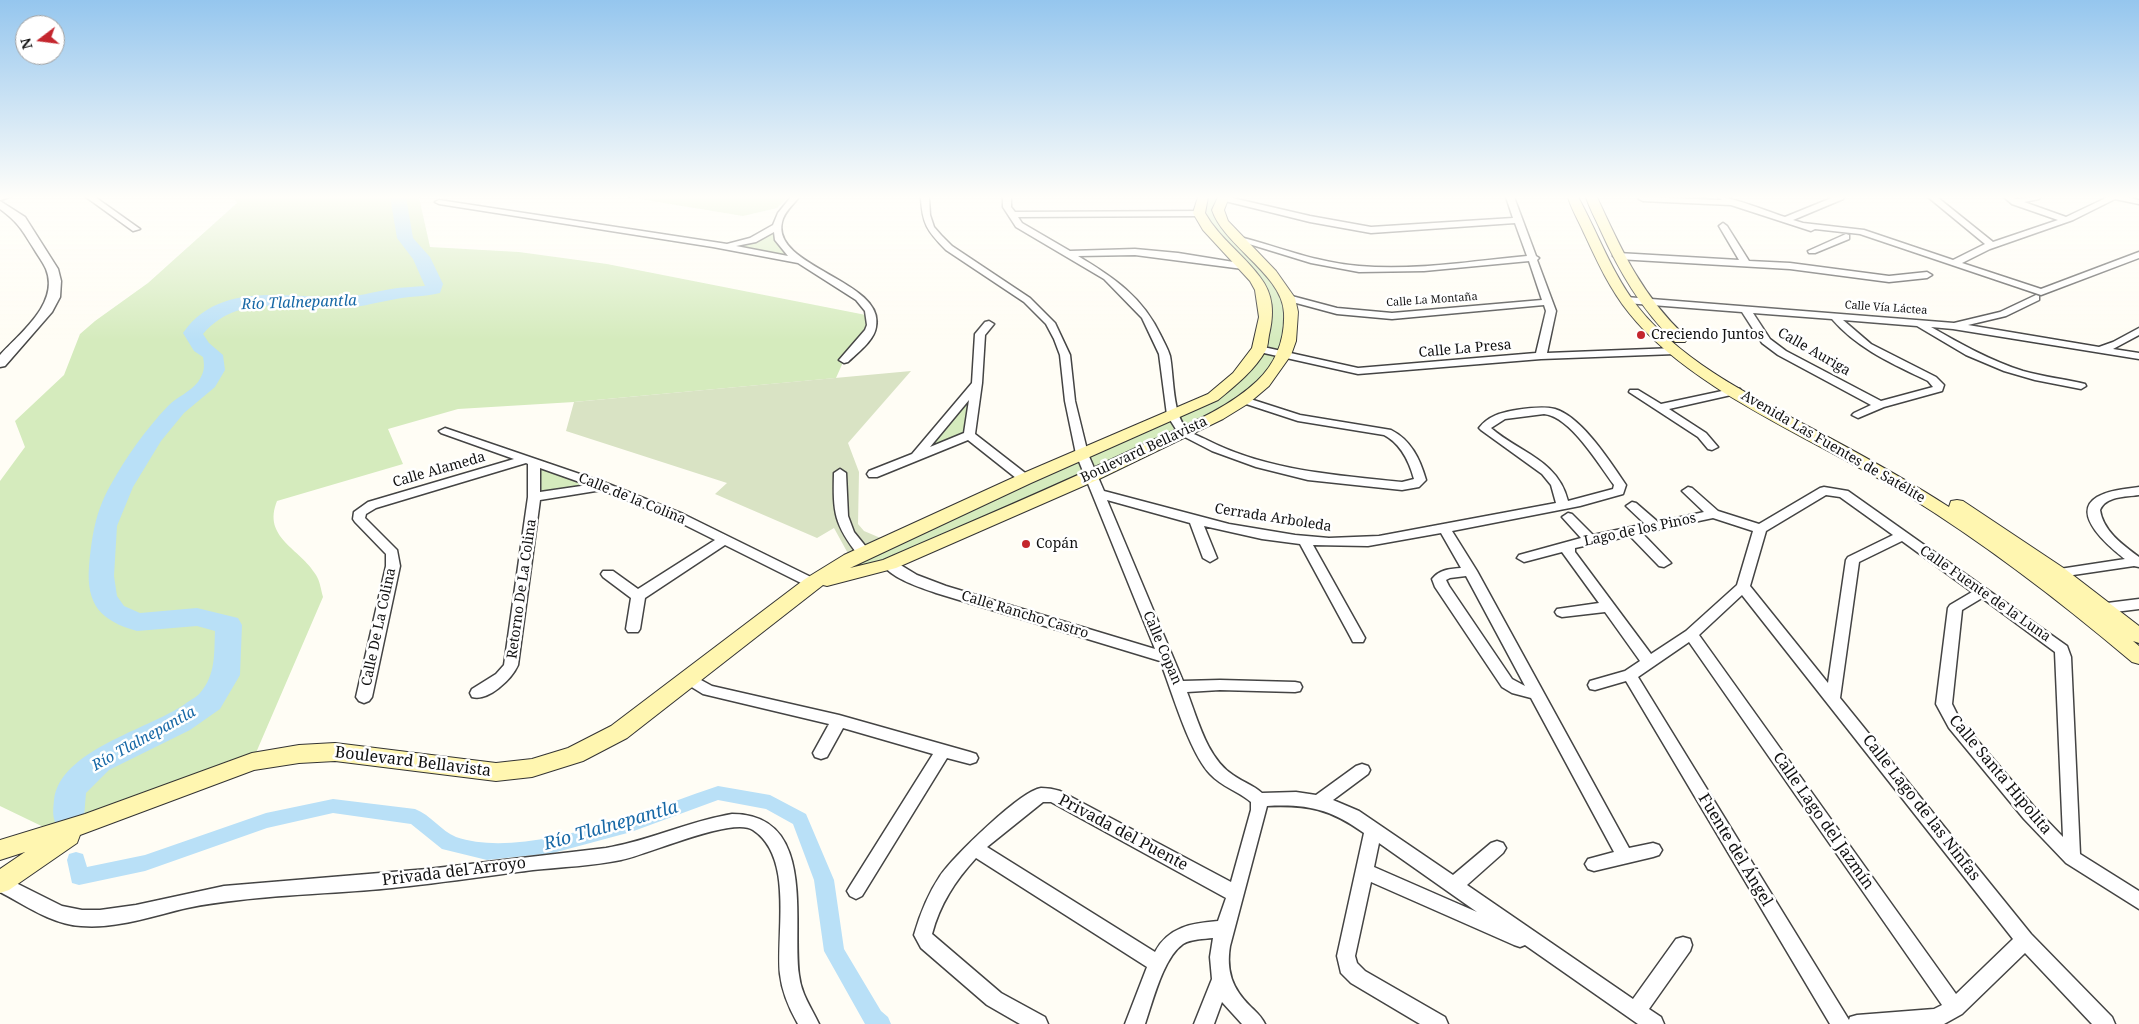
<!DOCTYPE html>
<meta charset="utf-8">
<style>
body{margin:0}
#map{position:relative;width:2139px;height:1024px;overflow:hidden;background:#fffdf5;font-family:"Noto Serif",serif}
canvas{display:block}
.north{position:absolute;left:15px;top:15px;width:50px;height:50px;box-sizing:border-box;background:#fff;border:1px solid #a0a0a0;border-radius:50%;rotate:255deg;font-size:14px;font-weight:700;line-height:20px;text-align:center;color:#111}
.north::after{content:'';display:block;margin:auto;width:18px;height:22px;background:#c4262e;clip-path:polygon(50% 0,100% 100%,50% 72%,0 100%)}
</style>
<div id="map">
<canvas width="2139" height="1024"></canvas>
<div class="north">N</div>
</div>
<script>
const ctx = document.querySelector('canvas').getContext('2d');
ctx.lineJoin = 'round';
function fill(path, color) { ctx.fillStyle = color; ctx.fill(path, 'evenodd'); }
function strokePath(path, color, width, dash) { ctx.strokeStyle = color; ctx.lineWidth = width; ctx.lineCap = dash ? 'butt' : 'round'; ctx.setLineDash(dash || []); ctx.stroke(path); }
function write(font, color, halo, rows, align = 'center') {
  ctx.font = font + ' "Noto Serif",serif'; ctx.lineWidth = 5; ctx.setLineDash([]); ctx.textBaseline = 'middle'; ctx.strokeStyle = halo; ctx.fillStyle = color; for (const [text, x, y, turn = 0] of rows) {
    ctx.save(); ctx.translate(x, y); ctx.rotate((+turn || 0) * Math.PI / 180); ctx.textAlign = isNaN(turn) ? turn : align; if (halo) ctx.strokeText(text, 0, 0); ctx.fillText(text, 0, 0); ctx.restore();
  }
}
const green = new Path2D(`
 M233 197H419L430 247 519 252 607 264 871 316 872 325 844 360 836 378 574 402 458 409 388 429 403 464 277 501C262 538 300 548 316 575 320 581 321 590 323 597L252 762 56 833 0 806V481L25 447 15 421 64 375 80 334 95 321 148 283 237 203Z
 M628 197H788L777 208 743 216Z
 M1207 197H1219L1215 208 1279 283 1289 341 1244 400 889 564 812 583 1213 397 1251 361 1265 302 1203 213V205Z
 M776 230 785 246 806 261 722 245 759 240Z
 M977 383 969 435 916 456Z
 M534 462 602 486 534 497Z`);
const cemetery = new Path2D(`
 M911 371 848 443 859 472 858 524 864 531 890 542 851 559 834 528 817 538 715 494 727 483 566 431 574 402Z`);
const canal = new Path2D(`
 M718 786 770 795 806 814 834 880 844 949 881 1011 888 1017 891 1024H865L824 951 814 880 793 824 766 809 718 800 631 832 553 853 487 860 442 849 411 824 333 813 267 828 145 871 79 885 72 883 67 860 69 854 76 852 83 854 87 867 145 855 266 813 333 799 415 809C431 815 441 831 456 837 525 861 650 809 718 786Z`);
const river = new Path2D(`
 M390 197H406L413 238 430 257 443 284 440 293C424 297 408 296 391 300 374 303 358 308 339 308 291 310 239 292 203 334L209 343 223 355 225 370 215 387 184 413 161 441 133 487 117 526 114 576 117 596 124 606 140 613 197 608 238 618 242 625 240 675 220 709 190 730 109 770 86 793 84 817 79 826 68 830 57 826C52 817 53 811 54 800 60 750 147 730 185 704 190 700 197 697 200 693 216 675 214 653 215 631L197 626 137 631C101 621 86 605 89 566 92 536 95 513 110 486 126 457 146 429 168 406 177 397 190 392 198 382 204 373 205 368 203 357L194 351 183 333C219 281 285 298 339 297 357 297 373 292 391 289 402 287 414 287 425 286L413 259 397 238Z`);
const minor = new Path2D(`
 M0 197H10L0 200Z
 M86 197H95L140 229 133 231Z
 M791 197H799C793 205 784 212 782 222 771 267 886 281 876 327 874 341 857 353 848 362L844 363 839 360 865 330 867 325 865 311 856 300 798 263 713 247 439 204 435 202 439 200 727 244 750 238 773 225 778 213ZM774 232 775 240 788 256 736 246 756 242Z
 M921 197H929L930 215 934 227 941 235 952 246 1030 298 1055 323 1070 355 1075 401 1088 454 1104 491 1229 524 1295 535 1329 538 1379 536 1556 503 1551 485 1542 474 1481 430 1479 428C1489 415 1501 413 1516 410 1529 408 1543 406 1555 409 1582 417 1611 463 1626 485L1623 494 1580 506 1452 531 1477 571 1629 848 1653 843 1659 845 1662 850 1659 855 1653 857 1594 871 1588 869 1585 864 1588 859 1614 852 1531 698 1512 693 1502 687 1435 587 1432 579C1440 569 1450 569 1461 568L1441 533 1368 546 1313 545 1365 638 1363 642H1353L1351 638 1300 544 1262 539 1204 526 1217 558 1210 562 1203 558 1190 523 1107 500 1183 681 1220 680 1295 682 1300 683 1302 687 1300 691 1295 692 1220 690 1187 692C1198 720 1207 758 1233 775 1243 782 1253 785 1262 793L1296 792 1316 795 1356 766 1362 764 1368 766 1370 770 1368 774 1333 800 1359 811 1453 875 1491 843 1497 841 1503 843 1506 848 1503 853 1467 885 1633 999 1676 939 1683 937 1690 939 1692 945 1690 951 1649 1009 1661 1017 1664 1024H1638L1525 945 1520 947 1514 945 1371 882 1355 956 1357 963 1365 971 1445 1017 1448 1024H1420L1351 983 1341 973 1337 956 1364 833C1330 809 1308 804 1267 806L1230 946C1226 971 1232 988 1250 1006 1256 1012 1261 1016 1265 1024H1242L1222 1002 1214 1024H1194L1212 979 1210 957 1213 938C1204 939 1191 939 1183 944 1163 958 1153 1001 1145 1024H1125L1147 967 976 858C955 881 940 904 932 934L1001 993 1045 1017 1048 1024H1020L987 1005 921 948 914 935C920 914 928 894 940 876 953 857 1020 791 1041 788 1047 788 1054 789 1060 791L1231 882 1251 810V802C1238 791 1222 787 1210 774 1189 752 1172 691 1160 661L936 593C919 587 893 579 882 564L884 561H894L917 575 946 586 1155 649 1076 454 1065 401 1060 355 1054 339 1046 324 1024 302 946 250C927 231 922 223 921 197ZM1544 414C1570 416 1599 465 1614 485L1613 489 1568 501C1558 460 1520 453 1491 428L1505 419ZM1466 576 1525 686 1512 679 1449 586 1446 580 1450 578ZM1043 802H1051L1226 898 1218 921C1192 923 1168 927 1155 952L987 847ZM1379 843 1477 912 1374 867Z
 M1003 197H1011V207L1015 212 1202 211V215L1199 216 1018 217 1022 223 1070 251 1135 249 1178 253 1246 264 1248 266 1243 269 1135 255 1078 256C1113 277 1143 297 1161 336 1164 342 1168 349 1170 356 1174 377 1172 414 1187 429 1192 434 1201 437 1207 440 1268 471 1336 475 1402 482L1414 479C1409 461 1401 444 1384 435L1298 421 1240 402 1239 400 1240 398 1244 397 1300 415 1391 430C1411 440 1420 459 1426 480L1419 487 1402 490 1308 480 1256 467 1212 451 1179 434 1167 415 1159 354 1142 318 1104 279 1016 227 1003 207Z
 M1221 197H1228L1310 216 1371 227 1513 218 1506 197H1514L1536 256 1539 258 1537 260 1556 311 1547 353 1675 348 1680 351 1675 354 1541 359 1358 374 1255 351 1254 349 1255 347 1259 346 1358 368 1536 353 1546 311 1544 305 1392 319 1337 314 1285 300V296L1288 295 1337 308 1392 313 1542 300 1529 261 1424 271 1359 272 1311 263 1236 240 1240 237C1279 247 1318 263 1359 266 1415 271 1471 261 1527 256L1515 223 1371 233 1310 222 1221 200Z
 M1640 197 1722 200 1718 197C1733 197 1769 212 1785 217L1834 197H1844L1843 199 1793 220 1803 223 1864 230 1953 260 1985 244 1928 197H1937L1993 242 2058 220 2012 204 2004 197H2013L2016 199 2040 197 2039 199 2024 202 2066 217 2108 197H2126L2139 200V204L2115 199 2073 220 1990 249 1962 263 2041 289 2139 252V258L2041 295 1860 234 1815 229 1811 231 1731 205 1643 201 1639 199Z
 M1723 223 1727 226 1749 261 1790 263 1889 276 1927 272 1932 275 1927 278 1889 282 1790 269 1618 259 1613 256 1618 253 1739 260 1719 226Z
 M1846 234 1849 235V239L1815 253H1809L1808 251Z
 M2036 295 2039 296V300L2006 316 1968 325 2099 347 2113 342 2139 328V335L2113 349 2139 353V359L1953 329 1931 327C1961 344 1991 361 2023 371 2044 377 2065 379 2085 384L2086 386 2081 389 2035 380 2004 371 1966 355 1917 326 1843 320 1871 344 1936 377 1944 385 1942 391 1884 407 1858 418 1852 415 1854 413 1871 405 1778 355 1762 343 1742 312 1626 303 1621 300 1626 297 1954 323 2000 312ZM1753 313 1832 319C1858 349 1893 364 1928 381L1933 387 1881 401 1786 351 1770 339Z
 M989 321 994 324 985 335 982 383 975 434 1029 476 1031 479 1029 482H1021L968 440 877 477H869L867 474 869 471 912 454 972 383 975 334 985 322ZM969 400 964 433 930 447Z
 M1736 388 1740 389 1741 391 1740 393 1669 409 1706 433 1718 447 1712 450 1708 449 1698 437 1629 392 1630 390H1638L1661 404Z
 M445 428 606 483 683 514 817 580 819 583 817 586H807L725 545 645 598 640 629 638 632H628L626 629 631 598 603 577 601 574 603 571H613L638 589 715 540 675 520 602 490 540 500 518 665C512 679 488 702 472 697L470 693 472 689 496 674 504 665 528 497V464L526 463 376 508 366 514 365 518 397 550 400 566 372 697 369 701 364 703 359 701 356 697 386 566V554L355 522 353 519 354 512 368 502 514 459 441 433 439 431ZM540 468 588 485 540 492Z
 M840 469 846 473 848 516 854 532 871 553 869 556H859C834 524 833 513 834 473Z
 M1688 487 1692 488 1718 511 1759 524 1820 488 1824 487 1848 491 2067 646 2071 657 2080 854 2139 891V909L2066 863 2024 819 1949 728 1936 704 1948 608 1950 605 1972 592 1902 541 1859 562 1840 698 2031 934 2112 1017 2115 1024H2092L2025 953 1962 1014 1944 1024H1830L1626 681 1595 690 1590 689 1588 685 1590 681 1625 671 1640 661 1605 612 1562 617 1557 615 1555 612 1557 609 1599 603 1562 552 1524 562 1517 558 1519 555 1581 538 1562 517 1568 513 1572 514 1593 535 1645 524 1626 506 1632 502 1636 503 1658 522 1704 512 1682 491ZM1826 495 1840 497 1893 535 1848 557 1846 560 1828 683 1750 586 1766 531ZM1713 518 1753 531 1737 585 1686 631 1651 654 1575 552V548L1630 536 1659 566 1664 567 1671 563 1642 533ZM1742 595 2013 939 1956 994 1699 635ZM1982 598 2055 652 2063 837 2036 809 1960 720 1952 704 1962 610ZM1689 642 1942 1005 1934 1009 1857 1015 1850 1017 1849 1020 1638 677Z
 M2139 487V495C2125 497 2106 496 2100 510 2103 531 2123 545 2139 557V567L2134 566 2053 578 2048 577 2046 574 2048 571 2053 570 2125 559C2111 548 2069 514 2097 497 2109 490 2125 489 2139 487Z
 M2139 599V609L2099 614 2094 612 2092 609 2094 606 2099 604Z
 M690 674 712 686 839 715 970 752 976 754 978 758 976 762 970 764 947 758 862 896 856 899 850 896 847 891 850 886 933 754 843 728 827 757 821 759 815 757 813 753 829 724 703 694 685 683 683 679 685 675Z
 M732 814C817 814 792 921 799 975 801 994 811 1007 819 1024H798C789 1008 782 992 780 974 776 932 794 857 753 830 733 816 647 855 621 860 592 866 562 867 533 870 486 876 439 883 392 888 341 893 291 894 240 900 222 902 205 904 187 908 152 916 117 929 81 926 51 924 25 905 0 892V875L62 906 82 910H100L136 905 224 886 428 869 606 848C649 841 689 821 732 814Z`);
const tertiary = new Path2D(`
 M0 201 25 217 58 269 61 281 60 297 52 312 5 366 0 367V355C20 333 60 303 46 269 43 262 38 256 34 249 22 230 19 223 0 209Z`);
const secondary = new Path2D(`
 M1198 197H1208L1205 213C1219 238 1243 254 1260 277 1274 295 1274 314 1269 335 1268 340 1268 346 1266 350 1255 370 1235 386 1218 400L1031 483 850 568 883 560C970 522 1057 486 1142 445 1181 427 1225 411 1257 381 1276 363 1285 339 1284 313 1283 275 1224 246 1212 210L1218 197H1229L1224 210 1228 221 1276 271 1295 298 1298 312 1296 341 1291 355 1269 386 1249 403 1223 419 1097 480 896 568 827 586 823 585 627 738 583 761 532 777 496 781 335 761 299 763 254 770 80 835 77 843 9 890 0 893V869L25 852 0 860V840L85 814 252 753 299 745 335 743 496 763 532 759 568 748 611 726 805 579 844 555 1019 475 1208 394 1233 373 1252 348 1259 317 1255 290 1250 281 1203 230 1193 213Z
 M1568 197H1578C1598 233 1612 274 1638 307 1684 365 1763 402 1828 437 1869 459 1910 482 1949 507L1951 501 1957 500 1963 501 2065 569 2139 626V643L2133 641 2139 646V664L2132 662C2061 602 1987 545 1908 496 1822 442 1692 392 1629 313 1609 288 1596 259 1583 231 1578 220 1571 208 1568 197Z
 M1586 197H1597C1622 251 1641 294 1685 336L1687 339 1685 342H1675C1641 309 1619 271 1600 229 1595 218 1589 207 1586 197Z`);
const markers = [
 [1641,335,5,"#c4262e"],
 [1026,544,5,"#c4262e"]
];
const farStreetnames = [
 ["Calle La Montaña",1432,300,-4],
 ["Calle Vía Láctea",1886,308,4]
];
const poiNames = [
 ["Creciendo Juntos",1651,335],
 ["Copán",1036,544]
];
const streetNames = [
 ["Calle La Presa",1465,349,-5],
 ["Calle Auriga",1814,352,30],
 ["Avenida Las Fuentes de Satélite",1833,447,30],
 ["Boulevard Bellavista",1144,450,-25],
 ["Calle Alameda",439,470,-16],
 ["Calle de la Colina",632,499,22],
 ["Cerrada Arboleda",1273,518,9],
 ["Lago de los Pinos",1640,530,-12],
 ["Retorno De La Colina",522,589,-82],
 ["Calle Fuente de la Luna",1985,594,35],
 ["Calle Rancho Castro",1025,615,17],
 ["Calle De La Colina",379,627,-78],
 ["Calle Copan",1162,648,67]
];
const waterNames = [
 ["Río Tlalnepantla",299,303,-2],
 ["Río Tlalnepantla",144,739,-29]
];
const nearStreetnames = [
 ["Boulevard Bellavista",413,762,7],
 ["Calle Santa Hipolita",2000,775,50],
 ["Calle Lago de las Ninfas",1921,808,52],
 ["Calle Lago del Jazmín",1823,821,55],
 ["Privada del Puente",1123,833,28],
 ["Fuente del Ángel",1735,850,59],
 ["Privada del Arroyo",454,872,-7]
];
const nearWaternames = [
 ["Río Tlalnepantla",611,826,-16]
];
fill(green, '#d5ebbd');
fill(cemetery, '#d9e3c4');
fill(canal, '#b9e0f7');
fill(river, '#b9e0f7');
strokePath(minor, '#444', 3);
strokePath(tertiary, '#444', 3);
strokePath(secondary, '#333', 2);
fill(minor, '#fff');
fill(tertiary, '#fff');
fill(secondary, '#fff6b0');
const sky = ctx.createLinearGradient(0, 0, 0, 340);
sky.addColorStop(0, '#95c6ee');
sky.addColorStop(0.58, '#fffefa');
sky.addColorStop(1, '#fffefa00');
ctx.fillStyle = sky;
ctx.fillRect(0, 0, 2139, 340);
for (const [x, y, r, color] of markers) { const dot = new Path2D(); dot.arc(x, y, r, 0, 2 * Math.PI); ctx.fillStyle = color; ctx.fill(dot); strokePath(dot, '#fff', 2); }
write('11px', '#111', '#fff', farStreetnames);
write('14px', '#111', '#fff', poiNames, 'left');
write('14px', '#111', '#fff', streetNames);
write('italic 15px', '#1768a6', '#fff', waterNames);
write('16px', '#111', '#fff', nearStreetnames);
write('italic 18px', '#1768a6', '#fff', nearWaternames);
</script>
